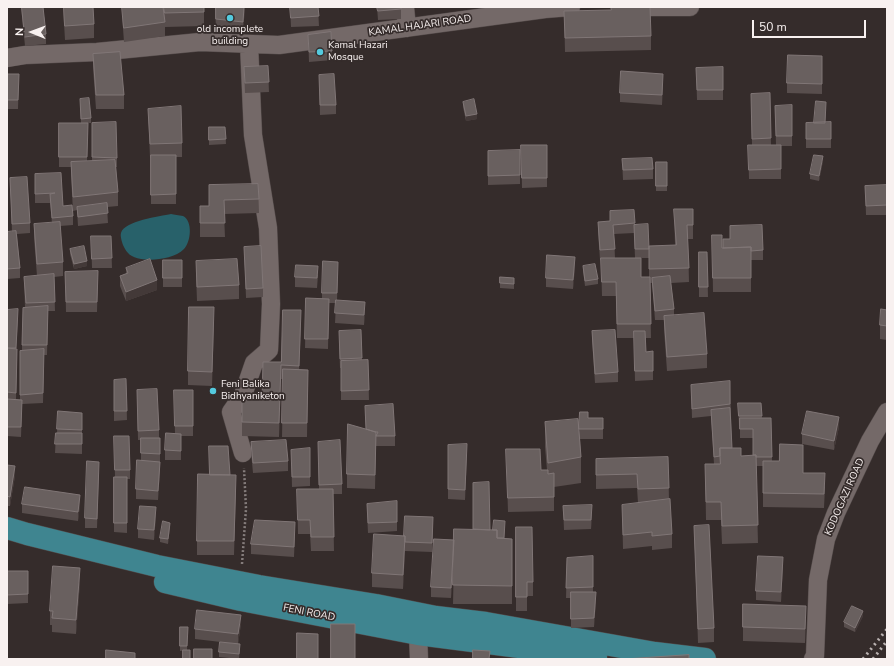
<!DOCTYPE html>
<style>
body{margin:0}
#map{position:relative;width:894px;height:666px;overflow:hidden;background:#352c2b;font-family:"Nunito Sans",sans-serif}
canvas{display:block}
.frame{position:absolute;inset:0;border:8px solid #f8f1f0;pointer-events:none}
.north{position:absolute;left:12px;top:12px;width:40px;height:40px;-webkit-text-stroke:3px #352c2b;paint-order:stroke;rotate:271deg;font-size:11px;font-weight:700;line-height:16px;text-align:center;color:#f8f1f0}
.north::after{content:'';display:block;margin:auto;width:14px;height:18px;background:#f8f1f0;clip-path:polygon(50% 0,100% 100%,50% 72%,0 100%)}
.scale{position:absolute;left:752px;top:20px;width:114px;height:18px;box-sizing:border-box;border:2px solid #f8f1f0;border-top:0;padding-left:5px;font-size:12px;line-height:14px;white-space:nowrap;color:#f8f1f0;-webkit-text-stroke:3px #352c2b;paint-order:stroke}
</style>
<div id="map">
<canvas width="894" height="666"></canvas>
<div class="frame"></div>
<div class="north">N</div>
<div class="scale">50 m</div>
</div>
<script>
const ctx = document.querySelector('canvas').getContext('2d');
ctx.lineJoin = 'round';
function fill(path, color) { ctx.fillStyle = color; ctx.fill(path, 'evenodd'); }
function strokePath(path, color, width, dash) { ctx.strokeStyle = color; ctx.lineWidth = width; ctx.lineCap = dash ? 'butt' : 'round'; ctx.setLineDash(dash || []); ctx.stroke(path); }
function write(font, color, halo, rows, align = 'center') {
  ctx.font = font + ' "Nunito Sans",sans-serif'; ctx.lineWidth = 3.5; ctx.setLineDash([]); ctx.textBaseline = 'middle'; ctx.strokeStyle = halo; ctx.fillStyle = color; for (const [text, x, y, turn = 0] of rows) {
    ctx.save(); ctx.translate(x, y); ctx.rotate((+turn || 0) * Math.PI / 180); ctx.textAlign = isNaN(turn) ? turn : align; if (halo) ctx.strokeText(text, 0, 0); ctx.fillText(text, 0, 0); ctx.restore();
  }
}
const water = new Path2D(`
 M171 214C174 215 179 215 183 216 193 221 191 242 184 249 174 259 153 261 141 259 131 257 127 254 123 245 122 242 120 236 121 233 124 221 160 216 171 214Z`);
const path = new Path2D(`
 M242 564 246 509 244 468`);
const minor = new Path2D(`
 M405 7 407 28
 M636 7H690
 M7 58 25 55 97 52 200 42 279 45 545 9 571 7
 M243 453 231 412 243 395 254 363 269 350 271 304 268 228 253 135 249 44
 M418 634 419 659
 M813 659 815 656 818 580 826 539 836 513 870 441 887 412`);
const major = new Path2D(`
 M7 528 27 534 157 566 259 586 376 605 436 617 486 623 655 653 705 659
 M165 582 241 600 418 634 596 657`);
const rail = new Path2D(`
 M863 659 887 629
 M873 659 887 641`);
const wall = new Path2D(`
 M21 7H43L46 34V44L25 46Z
 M63 7H93L94 24V38L65 40Z
 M122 7H163L164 16V7H204V26L165 27V36L124 42 122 15Z
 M215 7H245L243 32 216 29Z
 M290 7H318L319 26 291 27Z
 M377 7H401V19L378 20Z
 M564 11 651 36V50L565 52Z
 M331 32 332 60 309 62 308 35Z
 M93 54 124 95V109H96L93 68Z
 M822 56V94L787 93V83Z
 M268 66 269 92 245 93 244 67Z
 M723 67V100H697L696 68Z
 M7 74H19L18 109H7Z
 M319 75 336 105V114L320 115Z
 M663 83 662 105 620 102V93Z
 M770 93 771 145H776L775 106 792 136V146H781V179H749L748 145H752L751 94Z
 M463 102 477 119 466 121 463 107Z
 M80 103 91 118V123H87H88L87 161H92V123L117 158V167H116L118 192V206L107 207 108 223 78 226 77 210 73 211 71 176V167H59V123H81Z
 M826 106 825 123 831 122V148H806V123H814Z
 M148 109 182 143V157H176V204H151V158H150Z
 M225 127 226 144 209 145V132Z
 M521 145H547V187L522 188Z
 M488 151 520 175V184L488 185Z
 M622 159 653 169V179L623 180Z
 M823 161 819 181 810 179V174Z
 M656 162H667V191H656Z
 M61 173 63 206 73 216V225L60 226 63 262V276L54 277 55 311H48L47 355H44L43 403 22 404 21 437 7 436V310L18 319 16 349H17L16 400H20V351H22V345L25 308 24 277 37 276 34 238V224L52 223 50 203H35V174Z
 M10 178 30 223V233L17 234 20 268V278L7 279V232H12Z
 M258 184 259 213 224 214 225 237H200V206H209Z
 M887 185V215H866L865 186Z
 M674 209 693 225V239H688L689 282 671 283 674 309V316L707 354V368L667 371 664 330V320H655L652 283H650L651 338H646V352L653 351V380L635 381 634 338H617L616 296H602L601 260H600L598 232V222H610V211L634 210 635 225 649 247 675 245ZM634 233 635 258H615L614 234ZM641 258H649V277H641Z
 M730 226 763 250V260H751V292H713L712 235 722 248H723L730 239Z
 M91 236H111L112 268H92Z
 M244 247 263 288V297L246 298Z
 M70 249 87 266 74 269 70 254Z
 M699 252H707L708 297H699Z
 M163 260H182V287H163Z
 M196 261 239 285V299L197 301 196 275Z
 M583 266 598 279V284L585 286 583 271Z
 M575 267 573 289 546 287V278Z
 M126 268 157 290 126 301 120 286V276L126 274Z
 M98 271 97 312H66L65 272Z
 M338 272 337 300 365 312 364 325 335 323 336 303H329L328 349 305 348 306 298 322 299V293Z
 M318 275 317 288 295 287V277Z
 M500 277 514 278V289L500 288Z
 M887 310V340L880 339V325Z
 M214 321 212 386 188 385V371Z
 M301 324 299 369 308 370 307 437H282L283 379H281L279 437 242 436V422L262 400Z
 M361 330 362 360H368L369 400H341V368H340L339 341Z
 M592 331 618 372V382L595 383 592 341Z
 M126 379 127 420 114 421V380Z
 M730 381 732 448 741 456 753 455V438H740V426H739L738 403H761L762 418H771L772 461 803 473 825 487 824 508 763 507V466H756L758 543 722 544 721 520H706L705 464H714L711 416 692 418 691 385Z
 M137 390 159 430V438H160V471L158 500 136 499V489L141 460V440H138Z
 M174 390H193V436H181V460H165V450L175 434Z
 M365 406 395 436V446H376L375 489 347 488V474L366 429Z
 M58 411 82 422V454L55 453 56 433H57Z
 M580 412 588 418H603V439H580L581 457V483L554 487V511L508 512 506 449 541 470H547L545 447V422L579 437Z
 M839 427 834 450 802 444V434Z
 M114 436 130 470V479H127V533L114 532V477H115Z
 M251 442 288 461V471L253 473 251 452Z
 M318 442 342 484V494H333L334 551H311L310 534H298L297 489H319Z
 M448 445 467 454 465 500 448 499Z
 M209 446 230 475 236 489 234 555H197V541L209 475Z
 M310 448V486L292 487 291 450Z
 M668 457 669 499 672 534V548L652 550V546L623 549 622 505 638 503 637 488 596 489V459Z
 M7 465 15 476 10 506H7Z
 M99 471 97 528H85V518Z
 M397 501V531L368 533 367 513V504Z
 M22 504 80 505 78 521 22 513Z
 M563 506 592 515 591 529 564 530Z
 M156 516 154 540 138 538V529Z
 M433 517 432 552 405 551 403 589 372 587V573L404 536Z
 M505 526 504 538 512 539V604H453L454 555 451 598 431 597V587L454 540 490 530H493Z
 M694 526 714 628V642L698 643Z
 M170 527 168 544 160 542V538Z
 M516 527 533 582V596H527V611H516Z
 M295 532 294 557 251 554V544Z
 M593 556V592L596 601 594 627 571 628V598H566L567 558Z
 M783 567 781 602 756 600V591Z
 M7 571H28V603L7 604Z
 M80 582 76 634 52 632V625H50V611Z
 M863 616 855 632 844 627V622Z
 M806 620 805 643 743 641V627Z
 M241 624 238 644 240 649 239 659 219 657V652L238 644 195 639V629Z
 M180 627H188L187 650 180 651Z`);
const shadedWall = new Path2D(`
 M244 7H245L243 32V22Z
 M663 74V83L662 105V95Z
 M477 114V119L466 121V116Z
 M823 156V161L819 181V176Z
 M575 257V267L573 289V280Z
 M87 261V266L74 269V264Z
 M157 280V290L126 301V292Z
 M365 302V312L364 325V315Z
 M214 307V321L212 386V372Z
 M18 309V319L16 357V348Z
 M301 310V324L299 380V366Z
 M281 365V379L279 437V423Z
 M22 400V409L21 437V427Z
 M839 417V427L834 450V441Z
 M467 444V454L465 500V490Z
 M160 462V471L158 500V491Z
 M15 466V476L10 506V497Z
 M80 495V505L78 521V512Z
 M592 505V515L591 529V520Z
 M156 507V516L154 540V530Z
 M170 523V527L168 544V539Z
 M405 536V551L403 589V575Z
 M454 540V550L451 598V588Z
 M783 557V567L781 602V592Z
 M80 568V582L76 634V620Z
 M596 592V601L594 627V618Z
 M806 606V620L805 643V629Z
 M863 611V616L855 632V628Z
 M241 615V624L238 644V634Z`);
const building = new Path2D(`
 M22 7H43L46 34 25 37Z
 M64 7H93L94 24 65 26Z
 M122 7H163L165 22 124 28Z
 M164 7H204V12L165 13Z
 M216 7H244L243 22 216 19Z
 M290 7H318L319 16 291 18Z
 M377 7H401V9L378 11Z
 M611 7H650L651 36 565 38 564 11 611 10Z
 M331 32 332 51 309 52 308 35Z
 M120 52 124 95H96L93 54Z
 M788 55 822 56V84L787 83Z
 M268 66 269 82 245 83 244 67Z
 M723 67V90H697L696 68Z
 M621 71 663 74 662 95 620 93Z
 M7 74H19L18 100H7Z
 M334 74 336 105H320L319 75Z
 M770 93 771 138 752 139 751 94Z
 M89 98 91 118 81 119 80 99Z
 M474 99 477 114 466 116 463 102Z
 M816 101 826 102 825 123H814Z
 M792 105V136H776L775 106Z
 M181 106 182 143 150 144 148 109Z
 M116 122 117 158 92 157V123Z
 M831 122V139H806V123Z
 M59 123H88L87 157H59Z
 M209 127H225L226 139 209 140Z
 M521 145H547V178H522Z
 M748 145H781V169L749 170Z
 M520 150V175L488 176V151Z
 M151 155H176V194L151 195Z
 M814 155 823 156 819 176 810 174Z
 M652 158 653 169 623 170 622 159Z
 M115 160 118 192 73 197 71 162Z
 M656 162H667V186H656Z
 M61 173 63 206 72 205 73 216 52 218 50 194 55 193 35 194V174Z
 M27 177 30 223 12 224 10 178Z
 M258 184 259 199 224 200 225 223H200V206H209V185Z
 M887 185V205L866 206 865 186Z
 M107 203 108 213 78 217 77 207Z
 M674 209H693V225H687L689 268 649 269V246L676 245Z
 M634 210 635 223 613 225 615 249 600 250 598 222 610 221V211Z
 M60 222 63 262 37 264 34 224Z
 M648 224 649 249H635L634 225Z
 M762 225 763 250 751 251V247L723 248V239H730V226Z
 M16 231 20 268 7 269V232Z
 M712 235H722V248L751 247V278H713Z
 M91 236H111L112 258 92 259Z
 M84 246 87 261 74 264 70 249Z
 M261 246 263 288 246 289 244 247Z
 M699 252H707L708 287H699Z
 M547 255 575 257 573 280 546 278Z
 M601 258H641V277H650L651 324H617L616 282H602Z
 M150 259 157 280 126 292 120 276 128 273 126 268Z
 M237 259 239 285 197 287 196 261Z
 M163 260H182V278H163Z
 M323 261 338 262 337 293H322Z
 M595 264 598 279 585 281 583 266Z
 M296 265 318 266 317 278 295 277Z
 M98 271 97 302H66L65 272Z
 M54 274 55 302 26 303 24 277Z
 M670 276 674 309 655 311 652 278Z
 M500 277 514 278V284L500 283Z
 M306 298 329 299 328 339H305Z
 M336 300 365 302 364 315 335 313Z
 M48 306 47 345H22L23 308Z
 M189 307H214L212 372 188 371Z
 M18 309 16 348H7V310Z
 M881 309 887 310V326L880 325Z
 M283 310H301L299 366 281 365 279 423 242 422V399L262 400 263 362H281Z
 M704 313 707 354 667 357 664 316Z
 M361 330 362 358 340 359 339 331Z
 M615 330 618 372 595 374 592 331Z
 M634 331H645L646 352 653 351V371H635Z
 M7 348 17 349 16 393 7 392Z
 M44 349 43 393 20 395V351Z
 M368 360 369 390 341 391V361Z
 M283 369 308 370 307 423H282Z
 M126 379 127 411H114V380Z
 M730 381V404L692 409 691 385Z
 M157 389 159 430 138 431 137 390Z
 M174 390H193V426H175Z
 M7 399 22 400 21 427H7Z
 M738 403H761L762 416H739Z
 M393 404 395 436H376L378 432H375L366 429 365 406Z
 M730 408 732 448H720V456L714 457 711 410Z
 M58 411 82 413V430L57 429Z
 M807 411 839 417 834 441 802 434Z
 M580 412H588V418H603V429H579Z
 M740 418H771L772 457H756V455H753V429H740Z
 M578 419 581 457 548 463 545 422Z
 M348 424 376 432 375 475 347 474Z
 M56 433H82V444H55Z
 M166 433 181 434V451L165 450Z
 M114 436H129L130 470H115Z
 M141 438H160V454L141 453Z
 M286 440 288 461 253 463 251 442Z
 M340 440 342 484 319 485 318 442Z
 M467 444 465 490 448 489V445Z
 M780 444 803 445V473H825L824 494 763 493V461H779Z
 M209 446H228L230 475H210Z
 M310 448V477H292L291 450Z
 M720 448H741V456L756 455 758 525 722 526 721 502H706L705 464H720Z
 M506 449H540L541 470H548V474L554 473V497L508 498Z
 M668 457 669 488 638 489 637 474 596 475V459Z
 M137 460 160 462 158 491 136 489Z
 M87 461 99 462 97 519 85 518Z
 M7 465 15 466 10 497 7 496Z
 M198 474 236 475 234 541H197Z
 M114 477H127V523H114Z
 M489 482 490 530 473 529V483Z
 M25 487 80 495 78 512 22 504Z
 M297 489H333L334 537H311L310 520H298Z
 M670 499 672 534 652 536V532L623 535 622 505Z
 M397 501V522L368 523 367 504Z
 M592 505 591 520H564L563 506Z
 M140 506 156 507 154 530 138 529Z
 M405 516 433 517 432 543 405 542V536H404Z
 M255 520 295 522 294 547 251 544Z
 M494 520 505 521 504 538H497V530H493Z
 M163 521 170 523 168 539 160 538Z
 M709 525 714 628 698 629 694 526Z
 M516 527H532L533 582H527V597H516Z
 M454 529 497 530V538L512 539V586L453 585Z
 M374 534 405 536 403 575 372 573Z
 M434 539 454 540 451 588 431 587Z
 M593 556V587L566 588 567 558Z
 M758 556 783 557 781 592 756 591Z
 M53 566 80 568 76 620 52 618 53 611H50Z
 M7 571H28V594L7 595Z
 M571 592H596L594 618 571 619Z
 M743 604 806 606 805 629 743 627Z
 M852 606 863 611 855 628 844 622Z
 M197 610 241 615 238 634 195 629Z
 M331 624H355V659H331Z
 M180 627H188L187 646H180Z
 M297 633 318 634V659H297Z
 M220 642 240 644 239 654 219 652Z
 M194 649H212V659H194Z
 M106 650 135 653V659H106Z
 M183 650H190V659H183Z
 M473 650 490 651 489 659H473Z
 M689 655V659H625Z`);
const markers = [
 [230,18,4,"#54cade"],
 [320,52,4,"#54cade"],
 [213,391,4,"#54cade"]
];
const streetNames = [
 ["KAMAL HAJARI ROAD",420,26,-8],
 ["KODOGAZI ROAD",845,497,-66],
 ["FENI ROAD",309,613,11]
];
const poiNames = [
 ["old incomplete",230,30,"center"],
 ["building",230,42,"center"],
 ["Kamal Hazari",328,46],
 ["Mosque",328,58],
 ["Feni Balika",221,385],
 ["Bidhyaniketon",221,397]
];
fill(water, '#28616a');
strokePath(minor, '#524948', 19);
strokePath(major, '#524948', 23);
strokePath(path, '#847c7b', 2.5, [2, 2]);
strokePath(minor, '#746968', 18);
strokePath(major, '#3f8590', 22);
strokePath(rail, '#bab2b1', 3, [2, 4]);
fill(wall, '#584e4d');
fill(shadedWall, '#433938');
fill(building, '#69605f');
strokePath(building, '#807676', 1);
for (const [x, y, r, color] of markers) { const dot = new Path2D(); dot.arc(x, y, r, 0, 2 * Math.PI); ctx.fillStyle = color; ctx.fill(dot); strokePath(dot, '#352c2b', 1.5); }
write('10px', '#f8f1f0', '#352c2b', streetNames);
write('10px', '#f8f1f0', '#352c2b', poiNames, 'left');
</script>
